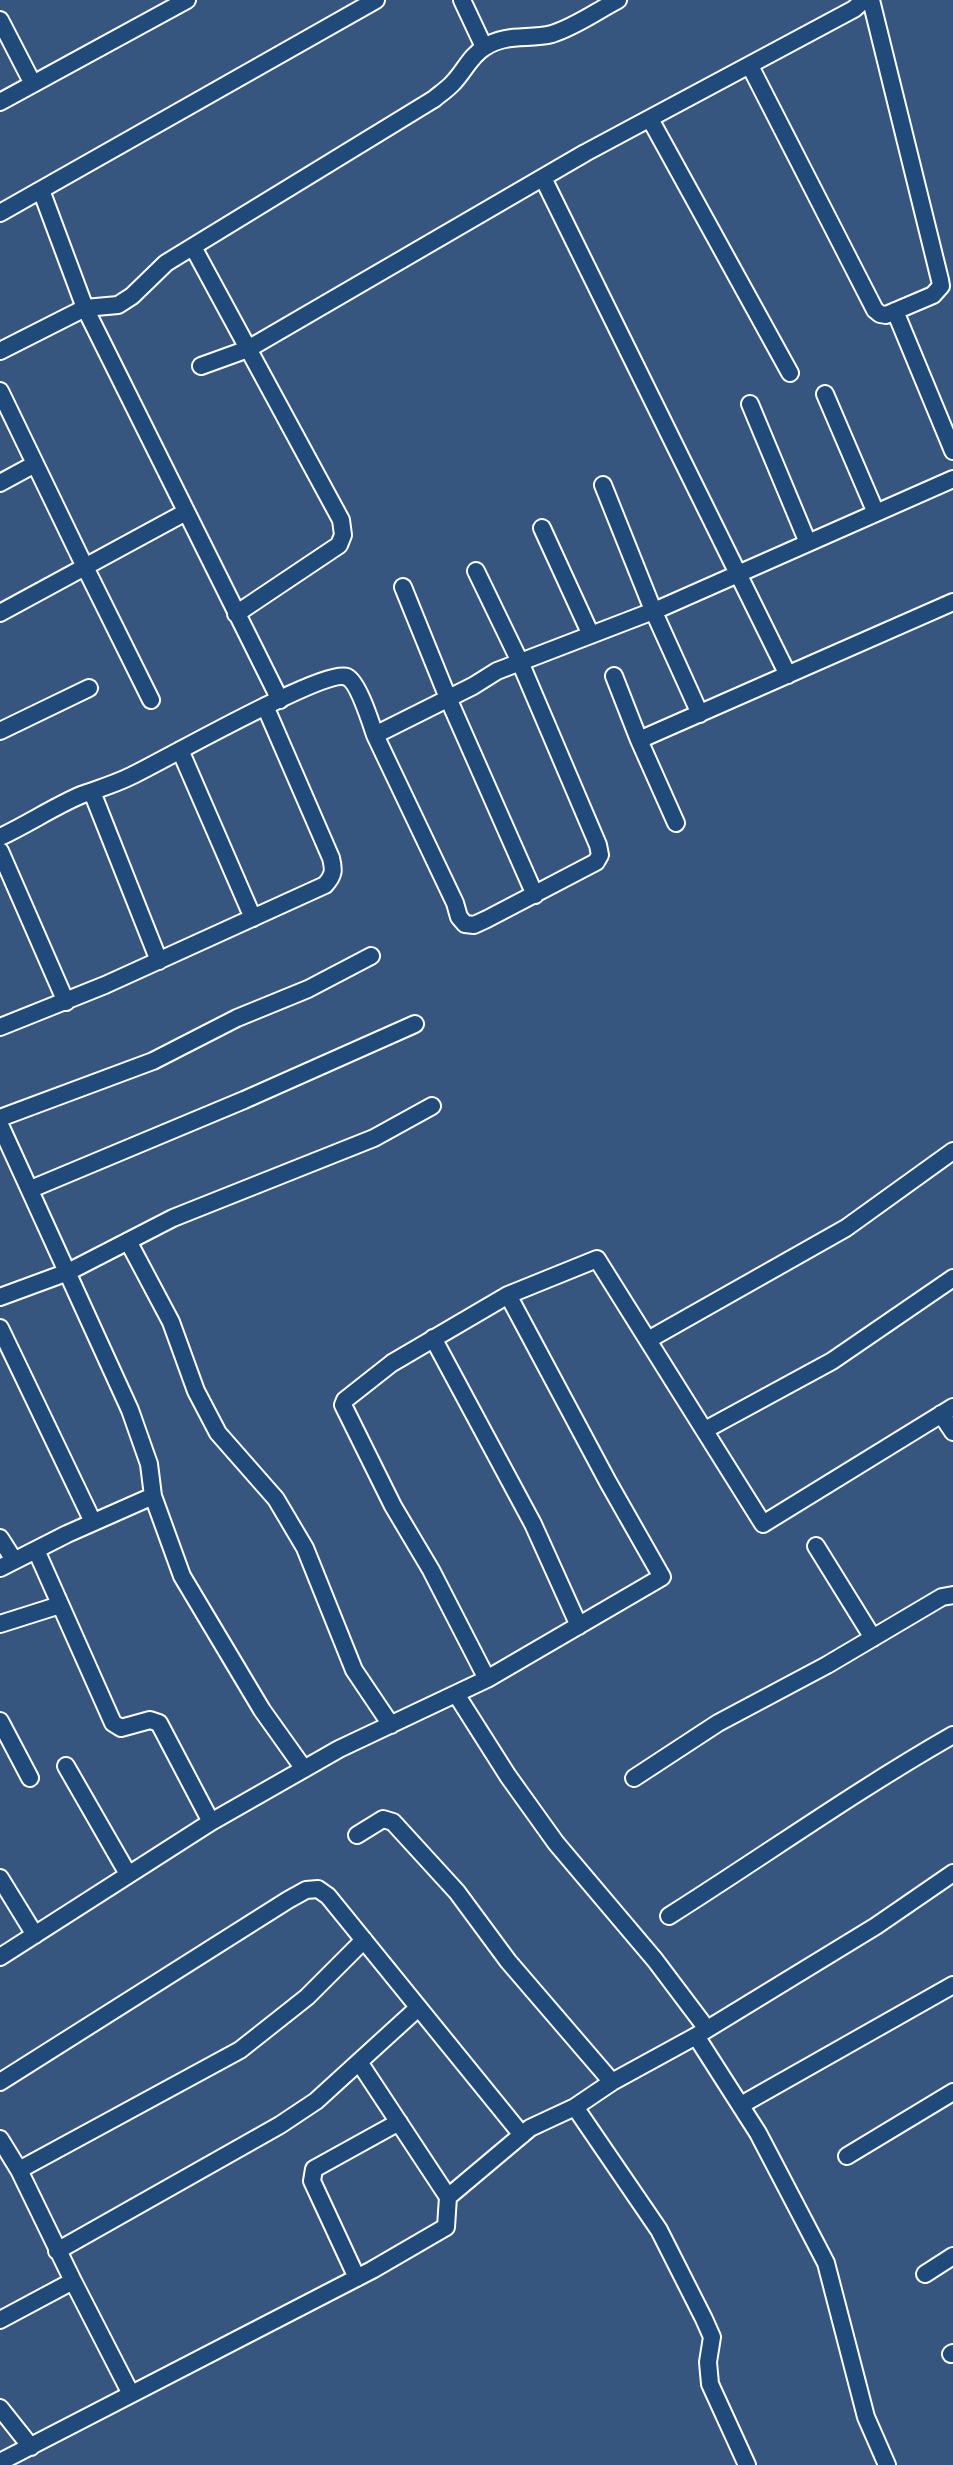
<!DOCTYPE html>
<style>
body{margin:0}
canvas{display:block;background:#365680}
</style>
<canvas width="953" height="2465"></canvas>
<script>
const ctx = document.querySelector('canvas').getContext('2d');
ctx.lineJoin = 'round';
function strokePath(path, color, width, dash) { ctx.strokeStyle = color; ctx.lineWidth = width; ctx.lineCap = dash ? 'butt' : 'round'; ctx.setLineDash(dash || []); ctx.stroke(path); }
const street = new Path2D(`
 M462 0 484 47
 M0 20 33 84
 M750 66 875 310 880 314 886 315 933 295 941 286 940 280 871 0
 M0 102 187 0
 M650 119 790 373
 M543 178 788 675
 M41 190 85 308 280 700
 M0 213 376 0
 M193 247 341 520 343 535 339 545 236 614
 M895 311 953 451
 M0 351 85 308 118 305 132 296 166 263 434 99C440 94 446 90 452 84 464 72 470 56 485 47 506 33 529 40 552 34 575 27 597 11 618 0
 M201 366 248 349 585 153 854 9 864 0
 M0 391 85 567 151 700
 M825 394 876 513
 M750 404 808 543
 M0 483 35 464
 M603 485 653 610 700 714
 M542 528 591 635
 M403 587 448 698 535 895
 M0 613 186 512
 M614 676 639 740
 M0 731 89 688
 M375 735 455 903 459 917 465 924 474 925 487 919 596 862 600 855 598 845 520 662 476 571
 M180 750 253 918
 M92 792 159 961
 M676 823 639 740 953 602
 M0 837C28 824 53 807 81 795 98 789 115 784 131 776 163 761 324 668 347 677 358 682 371 723 375 735L473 686 497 671 661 608 953 479
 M0 851 66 1002
 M0 1027 105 985 325 885C334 875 334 870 331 858L265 706
 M0 1118 153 1061 237 1018 308 989 371 956
 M0 1125 130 1410 149 1464 153 1496 182 1576 262 1710 304 1769
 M31 1189 244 1100 415 1024
 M128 1241 171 1322 196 1391 218 1433 276 1499 305 1548 354 1670 391 1725
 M0 1297 68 1272 173 1218 374 1138 432 1106
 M0 1328 93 1522
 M433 1338 533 1524 579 1626
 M648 1340 846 1228 953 1151
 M941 1414 953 1432
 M705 1430 832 1361 953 1278
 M0 1538 14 1560
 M816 1546 873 1638
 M36 1550 113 1723 121 1728 150 1720 159 1723 211 1822
 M0 1568 67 1534 153 1496
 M0 1624 60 1605
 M487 1679 431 1570 393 1506 343 1405 345 1400 392 1363 508 1295 597 1259 763 1524 953 1407
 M456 1694 508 1776 556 1843 655 1960 707 2029
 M0 1721 30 1778
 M66 1766 128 1874
 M634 1778 718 1723 827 1665 942 1597 953 1595
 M357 1835 383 1819 393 1822 457 1892 508 1961 612 2082
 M0 1878 35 1935
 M669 1916C764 1856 855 1791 953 1735
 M0 1957 211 1822 339 1749 487 1679 662 1577 608 1482 508 1295
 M696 2036 758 2133 826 2263 866 2417 887 2465
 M359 2062 448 2197
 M0 2082 288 1900 306 1890 318 1889 328 1896 522 2135
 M741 2105 953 1985
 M575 2107 659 2230 704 2319 712 2337 708 2362 710 2384 747 2465
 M0 2139 19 2170 73 2281 0 2320
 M847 2156 953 2092
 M19 2170 240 2050 307 1997 364 1940
 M57 2251 280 2125 316 2101 418 2008
 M925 2274 953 2256
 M357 2278 312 2181 314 2169 399 2122
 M73 2281 131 2394
 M951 2354 953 2353
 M0 2408 31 2447
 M0 2462 372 2270 446 2227 448 2197 530 2128 575 2107 612 2082 696 2036 876 1926 953 1873`);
strokePath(street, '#fff', 20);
strokePath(street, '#1f4a7a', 16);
</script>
